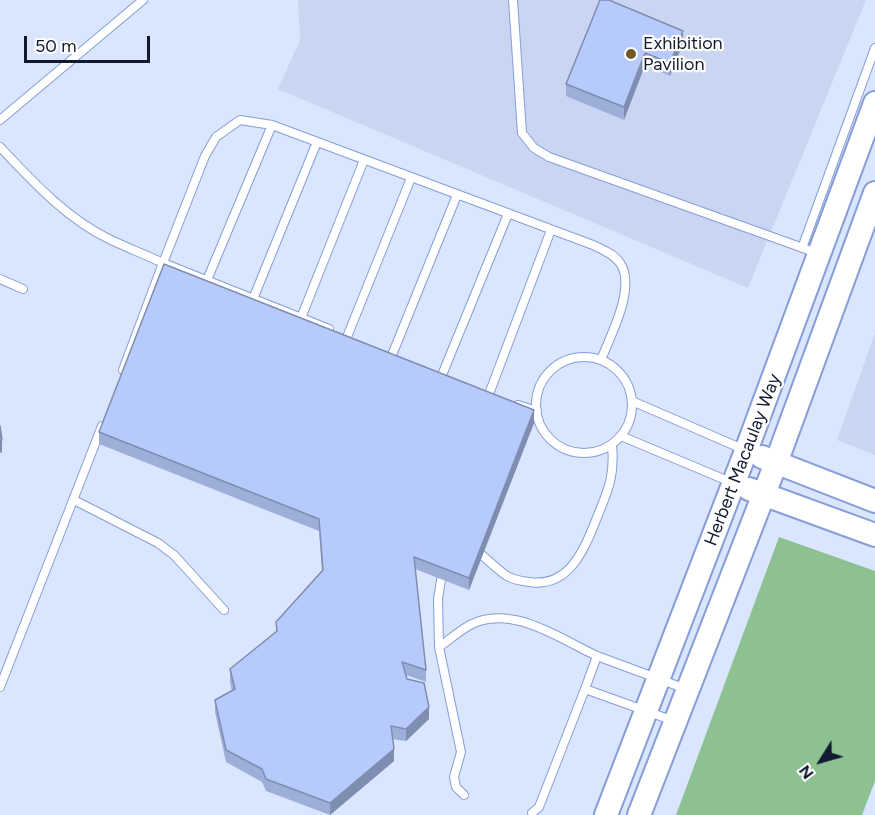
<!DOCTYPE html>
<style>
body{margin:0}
#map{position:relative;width:875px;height:815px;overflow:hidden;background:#dae5fe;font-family:Figtree,sans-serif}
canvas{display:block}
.north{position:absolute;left:791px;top:731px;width:60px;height:60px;-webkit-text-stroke:4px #fff;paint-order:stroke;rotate:233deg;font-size:16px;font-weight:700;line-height:24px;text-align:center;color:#121a30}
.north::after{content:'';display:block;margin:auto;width:21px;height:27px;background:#121a30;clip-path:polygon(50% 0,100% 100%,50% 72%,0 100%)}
.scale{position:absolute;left:24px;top:36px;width:126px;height:27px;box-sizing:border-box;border:3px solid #121a30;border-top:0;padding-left:8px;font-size:18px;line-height:21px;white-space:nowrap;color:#121a30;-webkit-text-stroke:4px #fff;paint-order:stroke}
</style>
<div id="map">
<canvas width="875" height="815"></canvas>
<div class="north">N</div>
<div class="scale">50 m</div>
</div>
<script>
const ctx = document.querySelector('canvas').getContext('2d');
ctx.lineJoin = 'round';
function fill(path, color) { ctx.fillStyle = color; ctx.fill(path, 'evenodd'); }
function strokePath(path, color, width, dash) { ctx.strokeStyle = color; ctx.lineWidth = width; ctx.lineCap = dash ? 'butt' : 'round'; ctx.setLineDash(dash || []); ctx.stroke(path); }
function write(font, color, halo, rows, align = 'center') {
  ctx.font = font + ' Figtree,sans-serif'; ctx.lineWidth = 4.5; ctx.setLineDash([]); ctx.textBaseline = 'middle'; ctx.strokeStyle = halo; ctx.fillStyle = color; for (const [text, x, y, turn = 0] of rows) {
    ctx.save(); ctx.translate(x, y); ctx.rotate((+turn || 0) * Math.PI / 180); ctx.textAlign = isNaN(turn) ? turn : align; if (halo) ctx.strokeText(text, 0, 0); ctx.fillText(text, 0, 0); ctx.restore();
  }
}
const built = new Path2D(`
 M298 0H866L748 288 278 89 300 40Z
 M875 333V455L837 440Z`);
const green = new Path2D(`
 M779 537 875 571V781L862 815H676Z`);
const lane = new Path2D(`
 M513 0 522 133 534 148 549 157 817 253
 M0 120 143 0
 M0 147C33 182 67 219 111 240 128 248 146 255 163 263L123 370
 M802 248 875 48
 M0 279 23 289
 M207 280 272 125
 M253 299 317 142
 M301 318 364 160
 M329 329 163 263 205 156 216 137 240 120 272 125 593 245C602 249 614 254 620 263 637 287 610 336 601 360
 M347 337 411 178
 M392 355 457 195
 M536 405a48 48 0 1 1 96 0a48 48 0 1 1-96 0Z
 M442 375 508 214
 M489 394 551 230
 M632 401 745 450
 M518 405 537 411
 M621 436 733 483
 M74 500 158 543 174 555 224 610
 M482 555C490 562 498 570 507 576 514 580 521 581 529 582 569 588 584 550 596 520 608 490 615 477 612 445
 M439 647 438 599 441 580
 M0 687 102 426
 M585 689 597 656 686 689
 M464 795 456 787 454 777 461 752 439 647C449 640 459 631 470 625 511 603 560 639 597 656
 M532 813 539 807 585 689 674 721`);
const secondary = new Path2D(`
 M762 457 875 501
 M749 489 875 535
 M606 815 746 451 875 103
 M639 815 776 463 875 193`);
const wall = new Path2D(`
 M600 0 683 43 670 76 645 65 624 120 566 96V84Z
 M534 423 469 590 415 569 426 670V682L406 675 407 679 429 719 406 741 392 739 394 761 330 815 266 791 262 782 226 762 215 712V700L232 691 230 682V669L276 632V622L322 571 319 531 99 444V432Z`);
const shadedWall = new Path2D(`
 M683 31V43L670 76V63Z
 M645 53V65L624 120V107Z
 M534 410V423L469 590V578Z
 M2 440V452L0 453V441Z
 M429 707V719L406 741V729Z
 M394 749V761L330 815V803Z`);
const building = new Path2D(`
 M600 0H609L683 31 670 63 645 53 624 107 566 84Z
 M164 264 534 410 469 578 414 557 426 670 402 662 407 679 424 683 429 707 406 729 391 726 394 749 330 803 266 779 262 769 226 750 215 700 235 689 230 669 277 631 276 622 323 570 319 519 99 432Z
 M0 426 2 440 0 441Z`);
const markers = [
 [631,54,6,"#6e5a29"]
];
const poiNames = [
 ["Exhibition",643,44],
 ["Pavilion",643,65]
];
const streetNames = [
 ["Herbert Macaulay Way",743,460,-69]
];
fill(built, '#cad5f1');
fill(green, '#8dc192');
strokePath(lane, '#869dd8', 10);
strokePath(secondary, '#869dd8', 26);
strokePath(lane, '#fff', 8);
strokePath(secondary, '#fff', 22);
fill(wall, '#9daed9');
fill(shadedWall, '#7f8db0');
fill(building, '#b6cafc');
strokePath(building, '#7f8db0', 1.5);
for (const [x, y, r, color] of markers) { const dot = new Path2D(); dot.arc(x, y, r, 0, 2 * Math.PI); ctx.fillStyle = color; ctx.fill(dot); strokePath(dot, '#fff', 2); }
write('18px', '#121a30', '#fff', poiNames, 'left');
write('18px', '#121a30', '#fff', streetNames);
</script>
